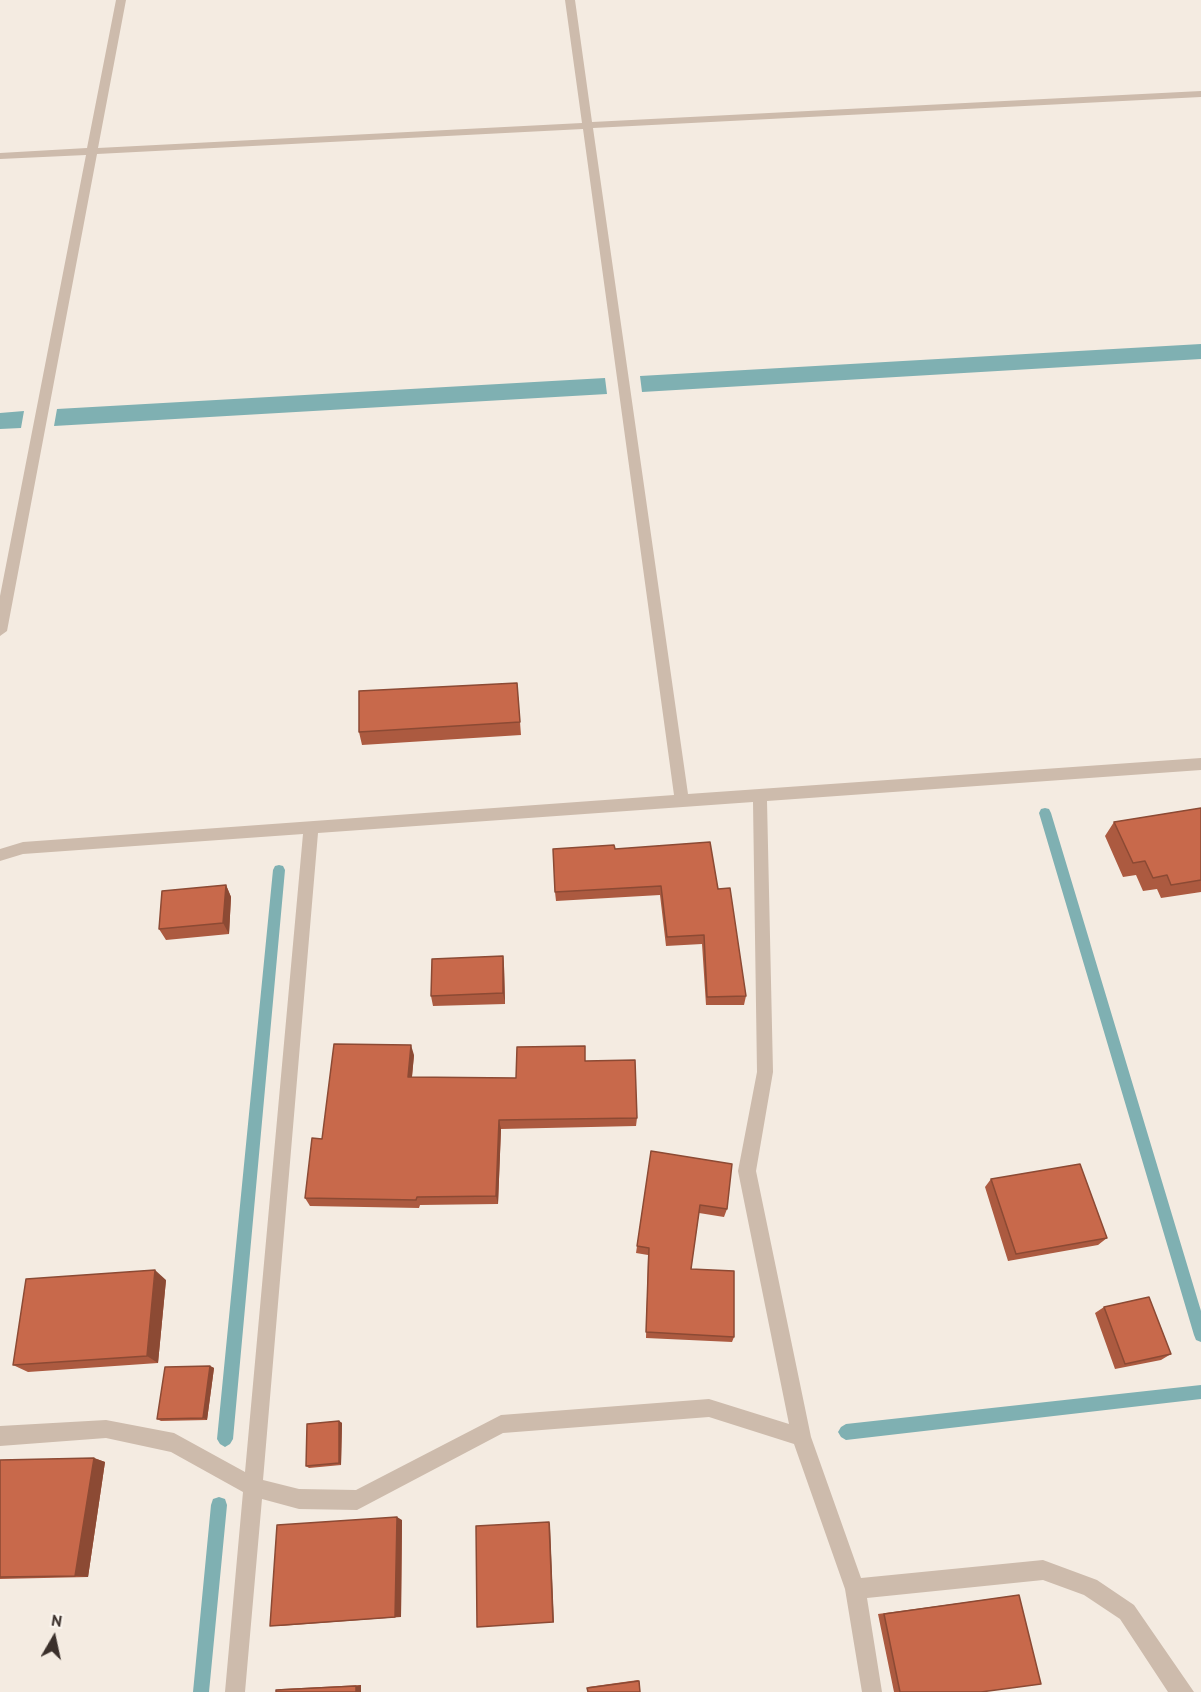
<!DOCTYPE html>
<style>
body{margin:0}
#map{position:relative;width:1201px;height:1692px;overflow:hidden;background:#f4ebe1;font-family:"PT Sans",sans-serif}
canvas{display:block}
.north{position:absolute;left:24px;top:1608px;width:60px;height:60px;-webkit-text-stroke:4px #fbf5ee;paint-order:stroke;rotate:9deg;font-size:16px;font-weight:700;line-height:24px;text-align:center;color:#3b302b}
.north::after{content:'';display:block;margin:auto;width:21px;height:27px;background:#3b302b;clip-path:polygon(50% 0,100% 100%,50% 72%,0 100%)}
</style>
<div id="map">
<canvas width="1201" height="1692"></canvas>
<div class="north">N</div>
</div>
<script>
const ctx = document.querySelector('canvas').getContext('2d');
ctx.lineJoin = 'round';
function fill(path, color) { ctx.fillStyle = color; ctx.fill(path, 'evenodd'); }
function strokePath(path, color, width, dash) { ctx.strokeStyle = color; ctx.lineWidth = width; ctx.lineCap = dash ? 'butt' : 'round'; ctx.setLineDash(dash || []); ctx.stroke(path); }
const water = new Path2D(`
 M1201 344V359L642 392 640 376Z
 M605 378 607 394 54 426 57 409Z
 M24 411 21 428 0 429V413Z`);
const stream = new Path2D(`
 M1045 808 1049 809 1051 813 1201 1311V1342L1196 1340 1194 1335 1039 813 1041 809Z
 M279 865 283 866 285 870 233 1439 230 1444 225 1447 220 1444 217 1439 273 870 275 866Z
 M1201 1385V1399L846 1440 841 1437 838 1432 841 1427 846 1424Z
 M219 1497 225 1499 227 1505 209 1692H193L211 1505 213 1499Z`);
const minor = new Path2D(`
 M116 0H126L98 148 582 123 565 0H575L592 122 1201 91V97L593 128 688 794 1201 758V770L767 801 773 1072 756 1171 811 1437 861 1578 1043 1560 1097 1580 1134 1605 1194 1692H1168L1120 1619 1084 1595 1043 1580 867 1598 882 1692H862L845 1589 794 1444 709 1417 503 1433 357 1510 299 1509 262 1499 245 1692H225L243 1492 171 1452 106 1438 0 1446V1426L106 1420 174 1433 245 1472 303 834 23 854 0 861V849L23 842 674 795 583 129 97 154 7 631 0 636V596L86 155 0 159V153L87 148ZM753 802 757 1072 738 1171 789 1424 709 1399 501 1415 356 1490 299 1489 263 1480 318 833Z`);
const wall = new Path2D(`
 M517 683 521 735 362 745 359 732Z
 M1201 808V892L1161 898 1157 889 1143 891 1136 875 1123 877 1105 836 1114 822Z
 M615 849 718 889 746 996 744 1005H706L702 944 666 946 660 895 556 901 555 892Z
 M226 885 231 897 229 934 166 940 159 929Z
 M503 956 504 966 505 1004 433 1006 431 996Z
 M414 1055 412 1077 516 1078 586 1061 637 1118 636 1126 501 1129 498 1204 420 1205 419 1208 310 1206 305 1198 322 1139Z
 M651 1151 727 1209 724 1217 699 1213 691 1269 734 1337 732 1342 646 1338 648 1255 636 1253Z
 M991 1179 1107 1238 1098 1245 1008 1261 985 1187Z
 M166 1280 158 1363 28 1372 13 1365Z
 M1104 1307 1171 1354 1161 1360 1115 1369 1095 1313Z
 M210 1366 214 1368 207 1420 161 1421 157 1419Z
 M339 1421 342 1423 341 1465 309 1468 306 1466Z
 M94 1458 105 1462 88 1577 0 1579V1460Z
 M402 1520 401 1617 280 1626H270Z
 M1019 1595 981 1692H894L878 1614Z
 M638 1680 639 1681 588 1692V1687Z
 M361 1685V1692H276V1690L282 1689Z`);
const shadedWall = new Path2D(`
 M226 885 231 897 229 934 223 923Z
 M503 956 504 966 505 1004 503 993Z
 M411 1045 414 1055 411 1086 408 1077Z
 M499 1120 501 1129 498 1204 496 1196Z
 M155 1270 166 1280 158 1363 147 1356Z
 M210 1366 214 1368 207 1420 203 1418Z
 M339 1421 342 1423 341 1465 339 1463Z
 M94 1458 105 1462 88 1577 75 1576Z
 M397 1517 402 1520 401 1617H395Z
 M549 1522 550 1524 554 1623 553 1622Z
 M361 1685V1692H356V1686Z`);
const building = new Path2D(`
 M517 683 520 722 359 732V691Z
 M1201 808V880L1171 885 1167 875 1153 878 1145 861 1133 863 1114 822Z
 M710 842 718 889 730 888 746 996 707 997 704 935 667 937 661 886 555 892 553 849 614 845 615 849Z
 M226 885 223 923 159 929 162 891Z
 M503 956V993L431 996 432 959Z
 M334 1044 411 1045 408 1077 516 1078 517 1047 585 1046V1061L635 1060 637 1118 499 1120 496 1196 417 1197 416 1200 305 1198 312 1138 322 1139Z
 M651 1151 732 1164 727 1209 700 1205 691 1269 734 1271V1337L646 1332 649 1248 637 1246Z
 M1080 1164 1107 1238 1016 1254 991 1179Z
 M155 1270 147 1356 13 1365 26 1279Z
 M1149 1297 1171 1354 1125 1364 1104 1307Z
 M210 1366 203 1418 157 1419 165 1367Z
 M339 1421V1463L306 1466 307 1424Z
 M94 1458 75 1576 0 1577V1460Z
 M397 1517 395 1617 270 1626 277 1525Z
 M549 1522 553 1622 477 1627 476 1526Z
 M1019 1595 1041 1684 981 1692H900L884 1614Z
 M639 1681 640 1692H588L587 1688Z
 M356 1686V1692H276V1690Z`);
fill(water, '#7fb0b2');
fill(stream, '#7fb0b2');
fill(minor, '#cdbbac');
fill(wall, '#ac5a40');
fill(shadedWall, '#8c4a34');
fill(building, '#c8694b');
strokePath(building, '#8c4a34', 1.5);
</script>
